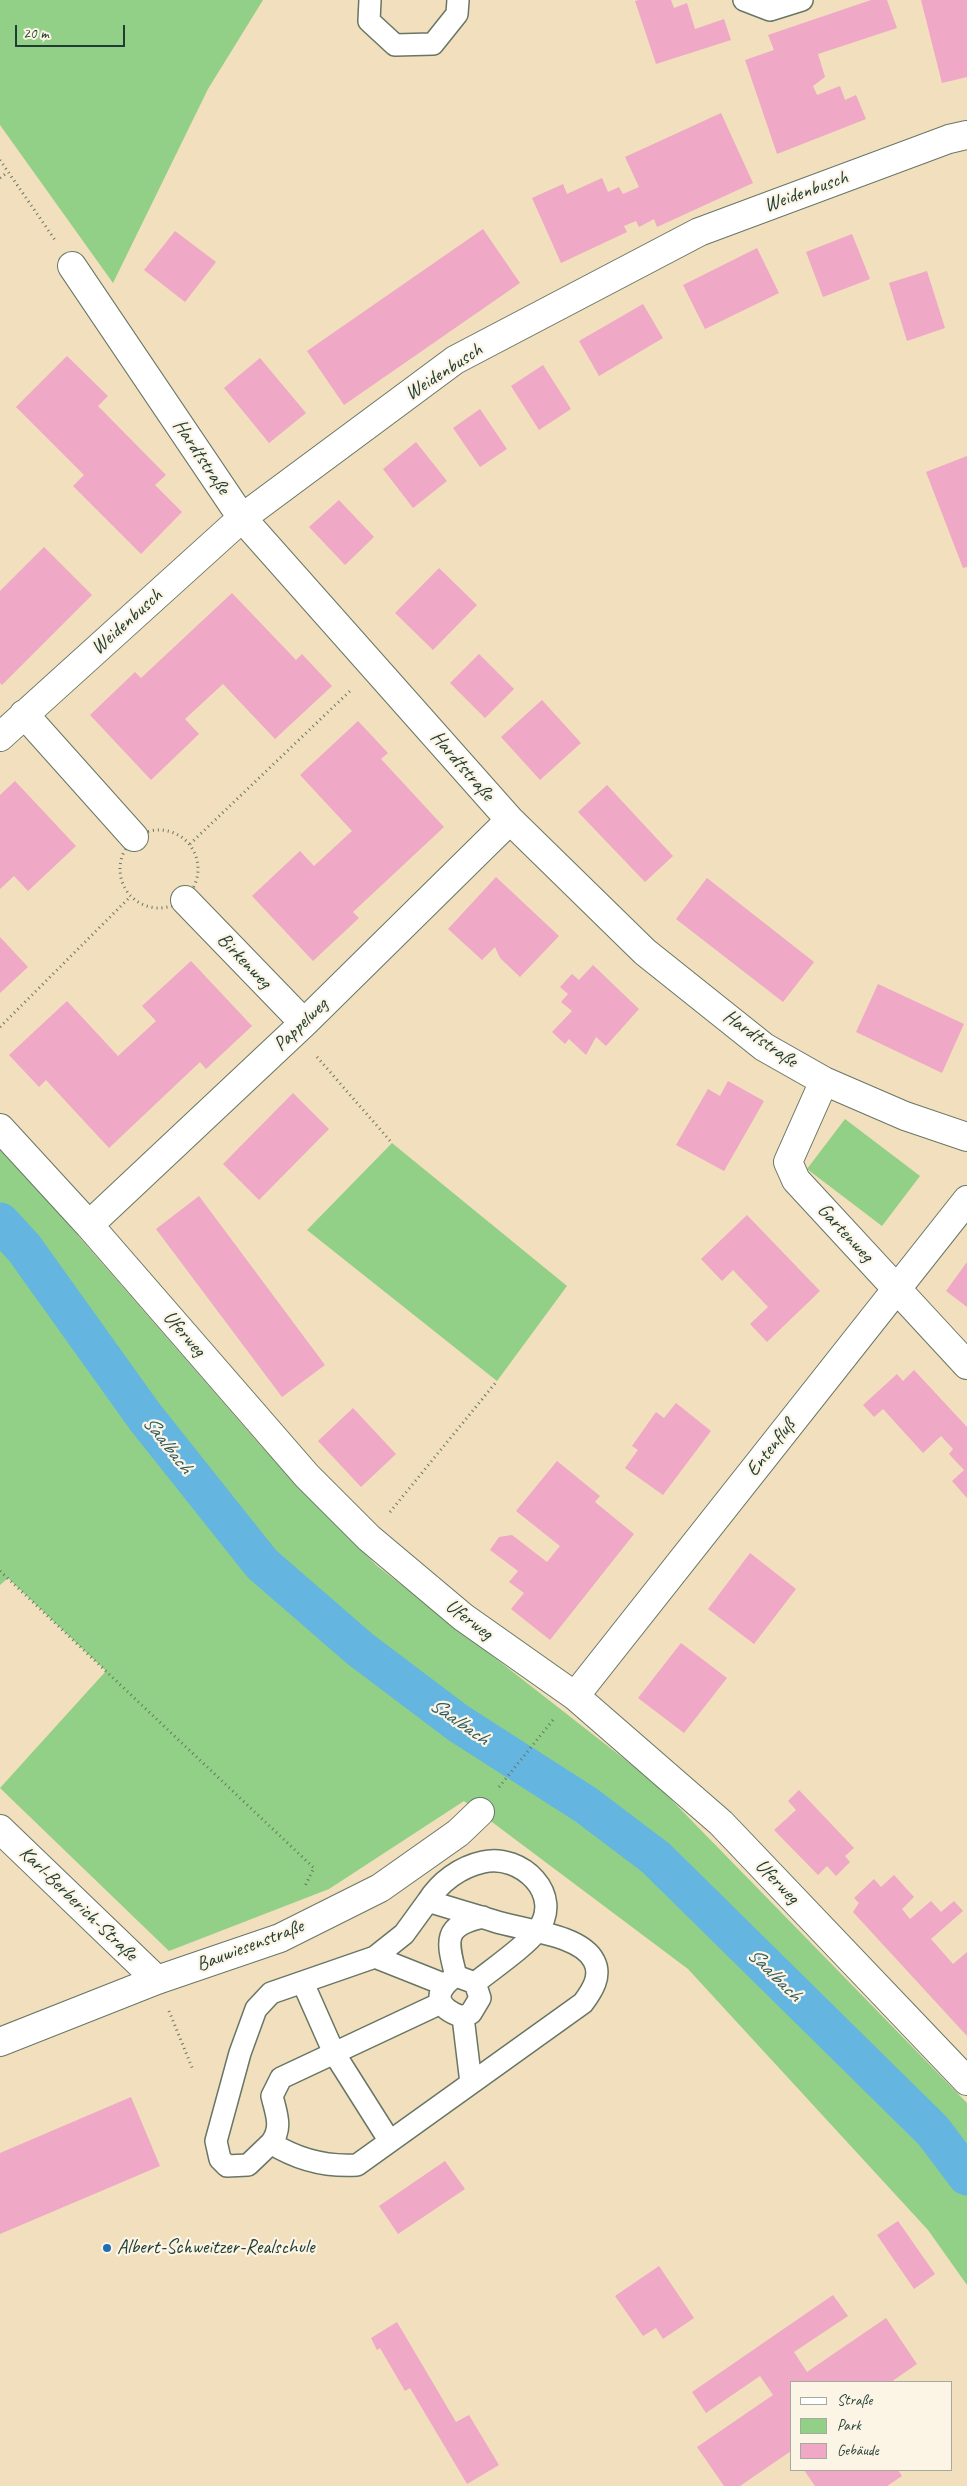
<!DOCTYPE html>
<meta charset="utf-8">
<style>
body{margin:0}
#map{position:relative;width:967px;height:2486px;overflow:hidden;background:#f1dfbe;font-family:Caveat,sans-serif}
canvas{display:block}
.legend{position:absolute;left:790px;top:2381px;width:162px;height:90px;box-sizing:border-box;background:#fcf5e5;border:1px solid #a4ab9e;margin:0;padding:6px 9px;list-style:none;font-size:15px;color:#1f3d34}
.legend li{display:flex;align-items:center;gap:10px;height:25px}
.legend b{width:25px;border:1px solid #a4ab9e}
.scale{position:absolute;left:15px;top:25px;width:110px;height:22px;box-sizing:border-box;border:2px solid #1f3d34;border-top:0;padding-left:6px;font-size:15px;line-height:18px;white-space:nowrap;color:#1f3d34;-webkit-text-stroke:4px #fcf5e5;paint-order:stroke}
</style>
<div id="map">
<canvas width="967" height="2486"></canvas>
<ul class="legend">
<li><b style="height:6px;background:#fff"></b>Straße</li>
<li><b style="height:14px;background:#91d086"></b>Park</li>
<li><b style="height:14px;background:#efa8c6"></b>Gebäude</li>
</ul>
<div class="scale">20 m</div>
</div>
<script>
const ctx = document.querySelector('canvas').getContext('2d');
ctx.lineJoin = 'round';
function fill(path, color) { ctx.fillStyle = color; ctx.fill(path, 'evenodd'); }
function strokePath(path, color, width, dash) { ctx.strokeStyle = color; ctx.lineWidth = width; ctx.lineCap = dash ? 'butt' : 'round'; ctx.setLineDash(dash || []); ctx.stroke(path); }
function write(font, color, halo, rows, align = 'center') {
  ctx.font = font + ' Caveat,sans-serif'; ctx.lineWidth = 4.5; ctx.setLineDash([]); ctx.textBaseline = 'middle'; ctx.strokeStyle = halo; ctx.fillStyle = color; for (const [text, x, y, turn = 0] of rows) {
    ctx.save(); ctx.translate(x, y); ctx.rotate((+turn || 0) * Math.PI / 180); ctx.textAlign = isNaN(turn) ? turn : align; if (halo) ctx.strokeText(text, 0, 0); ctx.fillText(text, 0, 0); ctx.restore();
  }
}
const green = new Path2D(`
 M0 0H263L208 89 113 283 0 125Z
 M845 1119 920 1176 882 1226 807 1169Z
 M392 1143 567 1286 497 1381 307 1230Z
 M0 1146 261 1446 376 1565 655 1783 967 2103V2285L928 2230 688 1969 464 1801 329 1889 169 1951 0 1788 106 1671 8 1578 0 1585Z`);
const canal = new Path2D(`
 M0 1222 24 1248 145 1417 262 1564 360 1649 458 1723 586 1805 656 1858 933 2131 967 2176`);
const building = new Path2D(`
 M639 0H671L674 8 687 3 695 29 724 19 731 40 656 64 635 1Z
 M871 0H887L897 28 818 54 825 77 813 86 817 95 840 86 845 100 856 95 866 119 777 154 745 60 774 50 768 35Z
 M921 0H967V77L942 83Z
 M721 113 753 183 657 227 654 219 639 227 636 221 624 226 627 232 561 263 532 198 563 184 567 194 602 178 608 192 619 187 623 194 639 187 625 157Z
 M483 229 520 283 344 405 307 351Z
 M175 231 216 262 185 302 144 270Z
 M852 234 870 279 823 297 806 252Z
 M757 248 779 293 705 329 683 285Z
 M927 271 945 328 907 341 889 283Z
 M643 304 663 338 599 376 579 341Z
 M67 356 108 396 98 406 166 475 155 485 182 512 141 554 73 486 84 475 16 407Z
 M260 358 306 413 269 443 224 388Z
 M543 365 571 409 539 430 511 386Z
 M480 409 507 449 480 467 453 428Z
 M416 442 447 481 413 508 383 469Z
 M967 456V567L963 568 926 472Z
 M339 500 374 537 345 565 309 527Z
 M44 547 92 595 2 685 0 683V591Z
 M439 568 477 605 433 650 395 613Z
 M232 593 296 660 302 654 332 686 275 739 223 684 185 719 199 734 151 780 90 715 135 672 141 678Z
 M479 654 514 689 485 718 450 683Z
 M542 700 581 743 540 780 501 737Z
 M358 721 388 753 381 759 444 827 353 912 359 918 313 961 252 896 300 851 314 866 352 831 300 775Z
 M15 781 76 846 28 891 14 876 0 889V795Z
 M607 785 673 856 645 882 578 812Z
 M496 877 559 936 520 977 500 958 495 947 482 960 448 929Z
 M707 878 814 962 783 1002 676 919Z
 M0 937 28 967 0 993Z
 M191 961 252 1026 206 1069 200 1062 109 1148 46 1080 39 1087 9 1055 67 1001 118 1056 156 1021 142 1006Z
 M593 965 639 1009 606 1046 596 1037 586 1055 569 1039 565 1044 552 1032 572 1011 561 1002 568 994 560 987 572 974 579 980Z
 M878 984 964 1024 942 1073 856 1032Z
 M728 1081 764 1101 724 1171 676 1145 708 1089 720 1096Z
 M293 1093 329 1129 259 1200 223 1164Z
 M199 1196 325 1365 282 1397 156 1229Z
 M747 1215 820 1291 767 1342 750 1324 768 1307 733 1270 722 1281 701 1259Z
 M967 1262V1307L946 1291Z
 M914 1370 967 1427V1498L952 1481 964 1470 949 1454 953 1449 941 1436 923 1453 883 1409 874 1417 863 1405 897 1374 903 1381Z
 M676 1403 711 1431 663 1495 625 1468 638 1450 632 1446 656 1412 664 1418Z
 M353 1408 396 1454 361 1487 318 1441Z
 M557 1461 600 1496 595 1502 634 1534 550 1640 511 1609 524 1593 509 1582 518 1571 490 1550 499 1537 512 1535 547 1562 560 1546 516 1511Z
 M750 1553 796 1589 754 1644 708 1609Z
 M681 1643 727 1678 684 1733 638 1698Z
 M799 1790 854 1848 845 1856 850 1862 836 1876 827 1866 818 1875 774 1830 796 1810 788 1801Z
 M894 1875 914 1897 902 1909 910 1919 931 1901 941 1912 954 1901 963 1911 931 1939 953 1964 967 1952V2036L853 1912 859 1903 854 1898 874 1879 881 1887Z
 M131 2097 160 2166 0 2234V2153Z
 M445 2161 465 2189 398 2234 379 2206Z
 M898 2221 935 2274 914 2289 877 2235Z
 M659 2266 694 2318 663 2339 656 2328 643 2336 615 2296Z
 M833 2295 848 2316 794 2352 807 2372 886 2318 917 2364 891 2382H791V2451L740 2486H724L697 2447 773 2395 760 2376 706 2413 692 2392Z
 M397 2322 456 2422 469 2415 499 2465 467 2484 410 2388 405 2391 380 2348 377 2350 371 2338Z
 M804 2470H898L902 2476 887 2486H815Z`);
const path = new Path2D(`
 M0 160 55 240
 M0 178 8 172
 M120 869a39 39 0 1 1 78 0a39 39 0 1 1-78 0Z
 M190 844 350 691
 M0 1027 130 897
 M317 1057 392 1143
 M390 1512 497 1381
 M0 1571 314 1868 304 1888
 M499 1787 553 1720
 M169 2011 193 2070`);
const service = new Path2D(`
 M370 0 369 21 395 45 433 44 457 14 458 0
 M744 0 770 10 802 0
 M428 1901C450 1908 472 1914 494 1921 521 1930 581 1934 594 1961 602 1976 592 1991 583 2003L357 2165C325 2167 298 2160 271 2143L248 2165 227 2166 220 2159 216 2141 240 2053 256 2009 271 1993 375 1957 404 1934Z
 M428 1901C440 1882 460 1867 483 1862 521 1853 565 1895 537 1931 526 1946 491 1970 475 1983
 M375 1957 443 1984
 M456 1976 475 1983 480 1998 471 2013 463 2017C437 2009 431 1992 456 1976Z
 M456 1976C447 1941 442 1926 483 1917
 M303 1983 334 2053 389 2140
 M463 2017 471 2083
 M271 2143C283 2128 276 2113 272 2096L281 2078 441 2003`);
const minor = new Path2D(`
 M72 266 242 518 510 820 645 952 764 1047 824 1081 905 1116 967 1137
 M24 714 134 837
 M0 737 242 518 455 360 699 232 949 139 967 135
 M185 900 304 1023
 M824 1081 788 1162 796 1180 967 1365
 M0 1128 89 1225 307 1476 369 1538 463 1617 575 1696 721 1823 967 2081
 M89 1225 304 1023 510 820
 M575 1696 967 1200
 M0 1829 157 1980
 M0 2042 157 1980 280 1938 380 1888 458 1833 480 1812`);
const markers = [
 [107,2248,5,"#1f6fb2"]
];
const streetNames = [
 ["Weidenbusch",806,192,-20],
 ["Weidenbusch",444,372,-33],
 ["Hardtstraße",201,457,56],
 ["Weidenbusch",127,622,-42],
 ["Hardtstraße",462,766,49],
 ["Birkenweg",244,961,46],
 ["Pappelweg",301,1025,-44],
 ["Hardtstraße",760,1039,35],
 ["Gartenweg",845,1233,47],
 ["Uferweg",184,1334,49],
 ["Entenfluß",771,1448,-52],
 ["Uferweg",469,1620,37],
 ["Uferweg",777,1882,46],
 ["Karl-Berberich-Straße",78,1904,44],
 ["Bauwiesenstraße",250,1946,-21]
];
const poiNames = [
 ["Albert-Schweitzer-Realschule",117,2248]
];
const waterNames = [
 ["Saalbach",167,1445,52],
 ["Saalbach",459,1722,35],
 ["Saalbach",774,1975,45]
];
fill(green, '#91d086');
strokePath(canal, '#64b5df', 39);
fill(building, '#efa8c6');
strokePath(service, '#687664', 24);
strokePath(minor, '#687664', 30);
strokePath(path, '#687664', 3, [1, 4]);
strokePath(service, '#fff', 21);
strokePath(minor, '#fff', 28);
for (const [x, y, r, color] of markers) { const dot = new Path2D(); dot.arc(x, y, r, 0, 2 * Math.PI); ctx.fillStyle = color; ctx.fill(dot); strokePath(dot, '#fcf5e5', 2); }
write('20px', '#1f3d34', '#fcf5e5', streetNames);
write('20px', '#1f3d34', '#fcf5e5', poiNames, 'left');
write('italic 21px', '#305b5f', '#fcf5e5', waterNames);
</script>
